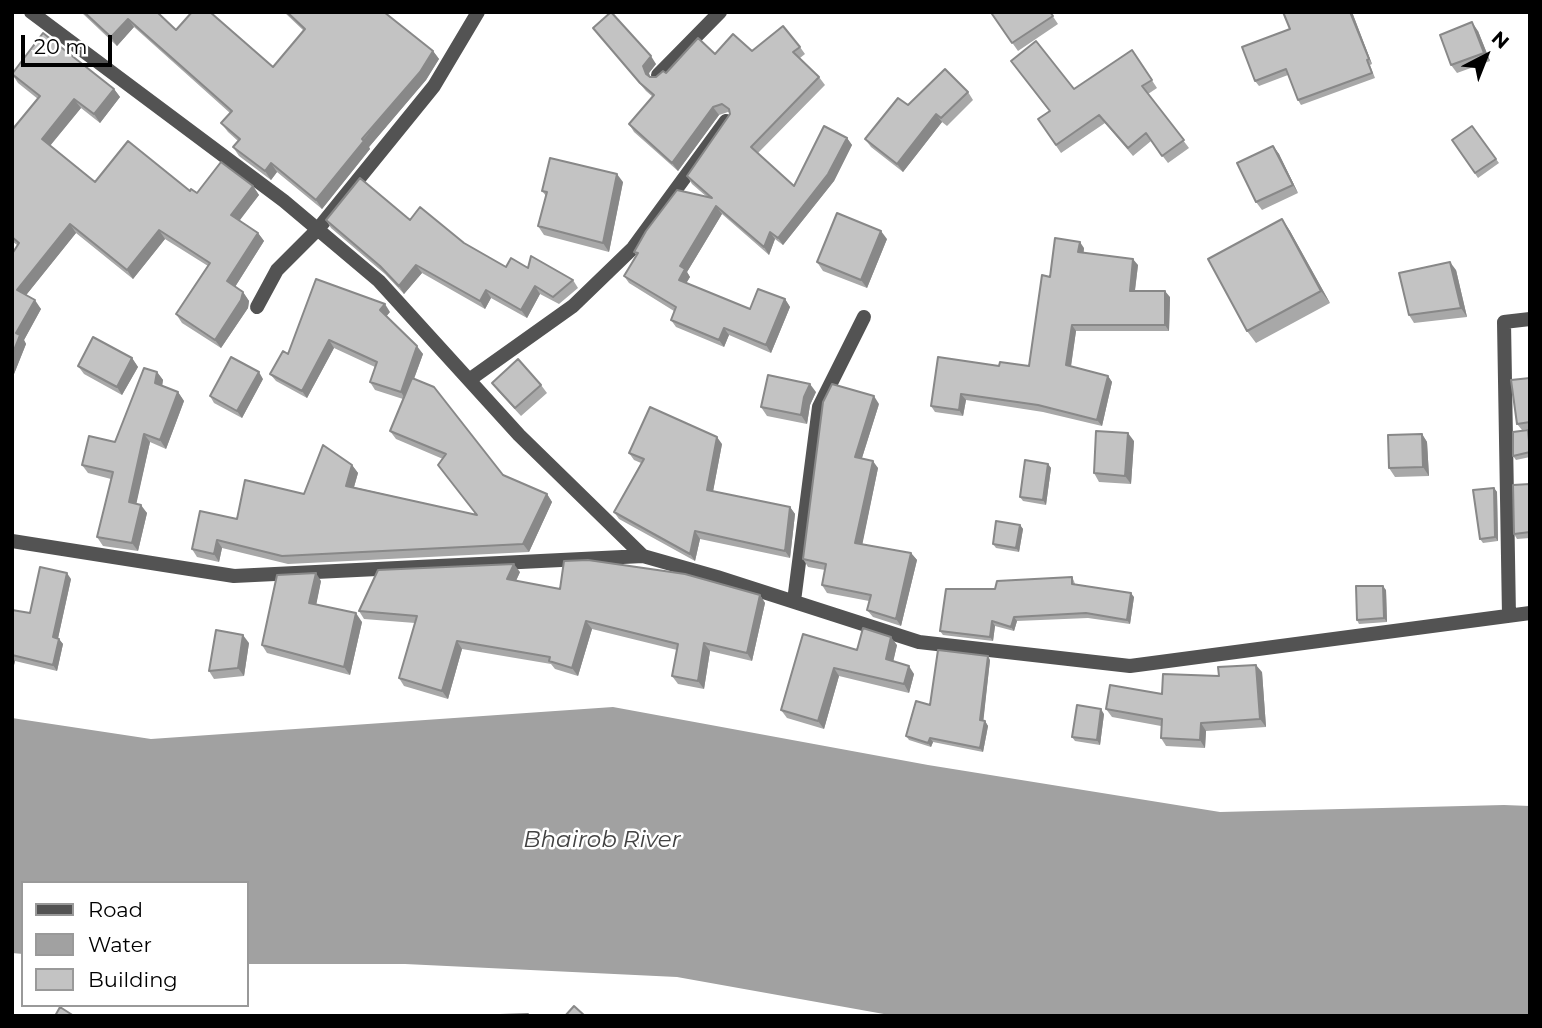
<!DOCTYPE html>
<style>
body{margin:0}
#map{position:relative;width:1542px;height:1028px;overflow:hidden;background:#fff;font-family:Montserrat,sans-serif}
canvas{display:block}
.frame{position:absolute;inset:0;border:14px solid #000;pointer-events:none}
.legend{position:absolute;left:21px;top:881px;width:228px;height:126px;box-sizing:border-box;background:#fff;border:2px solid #999;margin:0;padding:9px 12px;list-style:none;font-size:21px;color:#000}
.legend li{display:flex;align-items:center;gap:14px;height:35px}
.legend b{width:35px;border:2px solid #999}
.north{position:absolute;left:1451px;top:21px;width:70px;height:70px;-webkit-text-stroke:5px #fff;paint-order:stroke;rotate:42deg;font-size:19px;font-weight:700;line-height:28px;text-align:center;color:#000}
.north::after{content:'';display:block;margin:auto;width:24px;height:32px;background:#000;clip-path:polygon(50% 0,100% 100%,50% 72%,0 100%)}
.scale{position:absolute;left:21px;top:35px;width:91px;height:32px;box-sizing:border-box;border:4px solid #000;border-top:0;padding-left:9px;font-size:21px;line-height:24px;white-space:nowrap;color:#000;-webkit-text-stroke:5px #fff;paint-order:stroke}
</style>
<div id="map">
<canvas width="1542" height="1028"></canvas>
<div class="frame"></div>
<ul class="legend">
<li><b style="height:9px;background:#535353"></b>Road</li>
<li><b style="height:19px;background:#a1a1a1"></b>Water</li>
<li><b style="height:19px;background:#c3c3c3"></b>Building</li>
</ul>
<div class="north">N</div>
<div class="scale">20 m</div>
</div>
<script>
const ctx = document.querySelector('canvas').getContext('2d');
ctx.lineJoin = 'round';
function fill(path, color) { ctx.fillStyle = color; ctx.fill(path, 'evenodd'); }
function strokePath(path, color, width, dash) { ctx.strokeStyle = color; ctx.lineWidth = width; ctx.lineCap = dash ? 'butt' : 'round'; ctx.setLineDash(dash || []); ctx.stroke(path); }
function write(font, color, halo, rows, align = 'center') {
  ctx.font = font + ' Montserrat,sans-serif'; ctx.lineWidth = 5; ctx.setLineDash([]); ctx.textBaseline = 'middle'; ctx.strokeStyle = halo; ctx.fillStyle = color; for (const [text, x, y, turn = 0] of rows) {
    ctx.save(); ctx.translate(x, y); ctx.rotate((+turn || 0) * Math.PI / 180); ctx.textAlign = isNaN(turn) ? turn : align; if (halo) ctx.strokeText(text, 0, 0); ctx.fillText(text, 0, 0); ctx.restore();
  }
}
const water = new Path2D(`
 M613 707 928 765 1220 812 1504 805 1530 806V1016H895L677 977 405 964H247V883H23V954L12 953V718L151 739Z`);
const minor = new Path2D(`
 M31 12 284 201 379 281 519 435 643 556 717 577 919 642 1130 666 1530 613
 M658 75 720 12
 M257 307 277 270 318 229 434 86 478 12
 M469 380 573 306 633 248 726 121
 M12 541 234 576 643 556
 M794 601 819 407 864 317
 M1509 616 1504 322 1530 319`);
const wall = new Path2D(`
 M81 12H157L176 30 273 67 304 31 284 12H384L433 51 439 59 426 80 369 147 370 149 322 209 277 172 271 180 239 156 233 147 238 141 228 132 221 123 230 113 134 27 117 46Z
 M1050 12 1058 24 1018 51 992 14Z
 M1283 12H1352L1372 64 1370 65 1375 78 1301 105 1298 100 1288 75 1259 86 1255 81 1290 29Z
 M593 28 656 64 649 73 650 77H656L666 73 715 54 800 47 805 54 800 58 819 77 825 85 758 153 794 186 847 138 852 145 834 181 783 245 775 239 769 255 722 214 687 272 690 277 686 283 750 309 785 299 790 307 771 353 729 335 724 347 676 327 671 320 674 311 629 283 624 276 636 255 634 252 707 197 692 184 687 176 730 113 728 112 719 115 678 171 634 132 629 124 653 97 646 91Z
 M1478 31 1490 61 1457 73 1451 65Z
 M1132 50 1157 88 1148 94 1189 148 1168 163 1151 141 1133 156 1105 123 1061 153 1038 119 1049 111 1011 61 1074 89Z
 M12 74 114 89 120 97 100 123 81 108 50 146 95 182 190 191 197 193 253 186 259 195 239 220 258 233 264 241 235 287 243 292 249 301 248 308 221 348 182 323 176 314 208 266 165 239 133 279 76 233 26 295 41 309 24 340 26 344 12 379 17 245 12 241V130L38 99 18 83Z
 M968 92 973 100 947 126 942 122 903 172 871 147 865 139 908 105Z
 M1472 126 1499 163 1478 178 1452 140Z
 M1273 146 1279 154 1298 193 1262 210 1256 202Z
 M623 182 609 252 544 235 538 226 546 196 542 191Z
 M1282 219 1290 231 1330 303 1256 343 1247 331Z
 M326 220H410L464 243 506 267 528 268 573 280 578 288 559 304 540 294 527 318 491 298 485 309 422 273 404 294 385 274 331 228Z
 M887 239 867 288 823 271 817 262Z
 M1084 248 1083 253 1138 265 1135 291 1170 297 1169 331H1076L1071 367 1108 376 1112 382 1102 426 1043 412 966 400 963 416 935 412 931 406 1029 366 1050 277Z
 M1456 270 1467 317 1414 323 1409 315Z
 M390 312 386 316 423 354 414 379 503 475 547 494 552 502 529 552 288 564 222 548 219 562 197 557 192 549 237 519 304 494 352 465 358 473 354 487 476 515 443 459 396 439 390 431 403 399 375 390 370 382 375 367 334 348 307 398 276 381 270 374 288 354Z
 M132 358 138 367 122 395 84 374 78 366Z
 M157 372 163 380 162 386 178 392 184 401 166 449 150 442 136 503 147 513 138 551 103 546 97 537 111 479 88 473 82 465 115 442Z
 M1530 378V429L1522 430 1517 424Z
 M263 379 242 418 214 403 210 396Z
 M492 383 541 385 547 393 521 416 498 391Z
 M816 392 810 405 807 424 767 416 761 407Z
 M879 404 862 458 878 468 862 544 911 553 917 560 901 626 873 617 867 610 869 601 827 593 822 585 825 570 808 567 803 559Z
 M1530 432V457L1516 460 1513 456Z
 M1422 434 1427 442 1429 476 1395 477 1389 468Z
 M1134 441 1131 484 1099 482 1094 473Z
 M722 444 713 491 790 507 795 514 790 558 700 539 695 561 619 519 614 512 641 463 634 460 629 453Z
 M1048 464 1051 468 1046 505 1023 501 1020 497Z
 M1530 484V538L1517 539 1514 534Z
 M1494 488 1497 492 1498 541 1483 543 1480 539Z
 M1020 525 1023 529 1019 552 996 548 993 544Z
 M520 572 516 581 560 589 760 595 765 603 752 661 710 651 704 689 678 684 672 676 677 650 592 629 578 676 555 669 551 664 462 649 448 699 404 686 399 678 415 623 364 619 359 611Z
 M1072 577 1074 581 1075 584 1134 597 1130 624 1088 618 1017 621 1014 631 995 626 993 641 943 635 940 631 995 589Z
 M71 579 58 638 63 644 57 671 15 661 12 673V610L30 613Z
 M321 581 316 604 362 622 350 675 267 653 262 645Z
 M1386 590 1387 622 1359 624 1357 620Z
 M249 643 244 676 214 679 209 671Z
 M897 645 893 661 914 674 909 693 839 676 824 729 787 718 781 710 857 650Z
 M990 660 983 721H985L988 726 983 752 933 742 931 747 909 740 906 736 930 705Z
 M1262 672 1266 727 1206 731 1205 748 1166 746 1161 738V726L1112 717 1106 709 1219 676Z
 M1104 714 1100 745 1075 741 1072 737Z`);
const shadedWall = new Path2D(`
 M1350 12H1352L1372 64 1369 59Z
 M128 19 134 27 117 46 111 37Z
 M1472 22 1478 31 1490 61 1484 53Z
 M433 51 439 59 426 80 369 147 370 149 322 209 316 200Z
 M651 56 656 64 649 73 651 81 646 74 643 66Z
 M114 89 120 97 100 123 94 114Z
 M74 99 81 108 48 148 42 139Z
 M713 107 719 115 678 171 672 163Z
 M936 114 942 122 903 172 897 164Z
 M847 138 852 145 834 181 783 245 778 238Z
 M1273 146 1279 154 1298 193 1293 185Z
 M271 163 277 172 271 180 265 171Z
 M617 174 623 182 609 252 603 243Z
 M253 186 259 195 237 224 231 215Z
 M716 206 722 214 687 272 690 277 684 287 679 280 680 266Z
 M1282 219 1290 231 1330 303 1321 291Z
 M70 224 76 233 23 299 17 290Z
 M159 230 165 239 133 279 127 270Z
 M881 231 887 239 867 288 861 280Z
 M770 232 775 239 769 255 764 247Z
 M258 233 264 241 233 290 227 281Z
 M1080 242 1084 248 1083 259 1078 252Z
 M1133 259 1138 265 1134 297 1130 291Z
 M1450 262 1456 270 1467 317 1461 308Z
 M416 265 422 273 404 294 399 286Z
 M535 286 540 294 527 318 521 310Z
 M486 290 491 298 485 309 480 301Z
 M1165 291 1170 297 1169 331 1165 325Z
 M243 292 249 301 248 308 221 348 215 340Z
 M785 299 790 307 771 353 766 345Z
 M35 300 41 309 24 340 26 344 12 379V355L16 333Z
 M385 304 390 312 385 318 380 310Z
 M1072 325 1076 331 1070 372 1066 365Z
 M724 328 729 335 724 347 719 340Z
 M329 340 334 348 307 398 302 391Z
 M417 346 423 354 406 400 401 392Z
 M132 358 138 367 122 395 117 387Z
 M157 372 163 380 161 392 155 383Z
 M259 372 263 379 242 418 237 411Z
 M1108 376 1112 382 1102 426 1097 420Z
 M810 384 816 392 810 405 807 424 801 415 804 397Z
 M178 392 184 401 166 449 160 440Z
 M961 394 966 400 963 416 959 410Z
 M874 396 879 404 860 464 855 457Z
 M1128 433 1134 441 1131 484 1125 476Z
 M144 434 150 442 135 510 129 502Z
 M1422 434 1427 442 1429 476 1423 467Z
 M717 437 722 444 712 497 707 490Z
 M873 461 878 468 861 551 855 543Z
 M1048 464 1051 468 1046 505 1043 500Z
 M352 465 358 473 352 494 346 486Z
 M1494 488 1497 492 1498 541 1495 537Z
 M547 494 552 502 529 552 523 544Z
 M141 505 147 513 138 551 132 543Z
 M790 507 795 514 790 558 785 551Z
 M1020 525 1023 529 1019 552 1016 548Z
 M695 531 700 539 695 561 690 554Z
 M217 540 222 548 219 562 214 554Z
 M911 553 917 560 901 626 896 619Z
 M514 564 520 572 513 587 507 579Z
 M67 573 71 579 57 643 53 637Z
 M316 573 321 581 315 611 309 603Z
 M1383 586 1386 590 1387 622 1384 618Z
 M1131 593 1134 597 1130 624 1127 620Z
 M760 595 765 603 752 661 747 653Z
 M356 613 362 622 350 675 344 667Z
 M1014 617 1017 621 1014 631 1011 627Z
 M586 621 592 629 578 676 572 668Z
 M992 621 995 626 993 641 990 637Z
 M243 635 249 643 244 676 238 668Z
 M891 637 897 645 892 667 886 659Z
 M59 639 63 644 57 671 53 665Z
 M457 641 462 649 448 699 442 691Z
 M704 643 710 651 704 689 698 681Z
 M988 656 990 660 983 724 980 720Z
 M12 657 15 661 12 673Z
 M1256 665 1262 672 1266 727 1260 719Z
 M909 666 914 674 909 693 904 684Z
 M834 668 839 676 824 729 818 721Z
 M1101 709 1104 714 1100 745 1097 740Z
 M985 721 988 726 983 752 980 748Z
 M1201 723 1206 731 1205 748 1200 740Z
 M930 738 933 742 931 747 928 743Z`);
const building = new Path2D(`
 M84 12H157L176 30 192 12H210L273 67 305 29 287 12H384L433 51 420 72 362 139 364 141 316 200 271 163 265 171 233 147 240 139 221 123 232 111 128 19 111 37Z
 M611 12 651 56 643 66 646 74 650 77H656L663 71 666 73 698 38 715 54 733 34 752 51 783 26 800 47 793 52 819 77 751 147 794 186 824 126 847 138 828 174 778 238 770 232 764 247 716 206 680 266 685 269 679 280 750 309 758 289 785 299 766 345 724 328 719 340 671 320 676 307 624 276 638 253 634 252 646 231 677 190 712 198 687 176 730 114 729 109 722 104 713 107 672 163 629 124 654 95 640 83 593 28Z
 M995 12H1050L1053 16 1012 43 992 14Z
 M1283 12H1350L1369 59 1367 60 1372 73 1298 100 1286 69 1255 81 1242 47 1290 29Z
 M1472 22 1484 53 1451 65 1440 35Z
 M43 33 114 89 94 114 74 99 42 139 95 182 128 141 190 191 191 189 197 193 221 162 253 186 231 215 258 233 227 281 243 292 241 300 215 340 176 314 210 263 159 230 127 270 70 224 17 290 35 300 16 333 20 335 12 355V254L19 243 12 237V130L40 96 12 74Z
 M1036 41 1074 89 1132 50 1152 80 1142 86 1184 140 1162 156 1146 133 1128 148 1099 115 1056 145 1038 119 1050 111 1011 61Z
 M945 69 968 92 941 118 936 114 897 164 865 139 898 98 908 105Z
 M1472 126 1496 159 1475 173 1452 140Z
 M1273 146 1293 185 1256 202 1237 163Z
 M550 158 617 174 603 243 538 226 547 192 542 191Z
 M360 178 410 220 420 207 464 243 506 267 511 258 528 268 531 256 573 280 553 297 535 286 521 310 486 290 480 301 416 265 399 286 380 266 326 220Z
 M837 213 881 231 861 280 817 262Z
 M1282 219 1321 291 1247 331 1208 259Z
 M1055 238 1080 242 1078 252 1133 259 1130 291H1165V325H1072L1066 365 1108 376 1097 420 1038 405 961 394 959 410 931 406 938 357 999 366 1000 362 1029 366 1042 275 1050 277Z
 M1450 262 1461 308 1409 315 1399 273Z
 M316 279 385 304 380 310 417 346 401 392 370 382 377 362 329 340 302 391 270 374 283 351 288 354Z
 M93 337 132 358 117 387 78 366Z
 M231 357 259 372 237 411 210 396Z
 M518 359 541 385 515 408 492 383Z
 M144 368 157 372 155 383 178 392 160 440 144 434 129 502 141 505 132 543 97 537 113 472 82 465 89 436 115 442Z
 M768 375 810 384 804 397 801 415 761 407Z
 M412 378 434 387 503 475 547 494 523 544 282 556 217 540 214 554 192 549 200 511 237 519 245 480 304 494 323 445 352 465 346 486 477 515 438 465 446 454 390 431Z
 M1530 378V422L1517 424 1511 380Z
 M832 384 874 396 855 457 873 461 855 543 911 553 896 619 867 610 871 595 822 585 826 564 803 559 823 402Z
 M650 407 717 437 707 490 790 507 785 551 695 531 690 554 614 512 644 459 629 453Z
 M1528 430 1530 452 1513 456V432Z
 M1096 431 1128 433 1125 476 1094 473Z
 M1422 434 1423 467 1389 468 1388 435Z
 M1025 460 1048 464 1043 500 1020 497Z
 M1530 484V532L1514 534 1513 485Z
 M1494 488 1495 537 1480 539 1473 490Z
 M996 521 1020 525 1016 548 993 544Z
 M588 560 685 574 760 595 747 653 704 643 698 681 672 676 678 644 586 621 572 668 549 661 550 657 457 641 442 691 399 678 417 616 359 611 378 570 514 564 507 579 560 589 564 561Z
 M40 567 67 573 53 637 59 639 53 665 12 655V610L30 613Z
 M316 573 309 603 356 613 344 667 262 645 277 575Z
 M1072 577V584L1131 593 1127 620 1086 613 1014 617 1011 627 992 621 990 637 940 631 946 589H995L997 581Z
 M1356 586H1383L1384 618 1357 620Z
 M863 628 891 637 886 659 909 666 904 684 834 668 818 721 781 710 803 634 857 650Z
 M216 630 243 635 238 668 209 671Z
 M938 650 988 656 980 720 985 721 980 748 930 738 928 743 906 736 916 701 930 705Z
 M1256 665 1260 719 1201 723 1200 740 1161 738 1162 719 1106 709 1110 685 1162 694 1163 674 1219 676 1218 667Z
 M1077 705 1101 709 1097 740 1072 737Z
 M574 1006 585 1016H565Z
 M60 1007 74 1016H55Z
 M528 1014V1016H500V1015Z`);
const waterNames = [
 ["Bhairob River",602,840]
];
fill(water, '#a1a1a1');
strokePath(minor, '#535353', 14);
fill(wall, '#a8a8a8');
fill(shadedWall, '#888');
fill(building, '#c3c3c3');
strokePath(building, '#888', 2);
write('italic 23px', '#424242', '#fff', waterNames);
</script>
